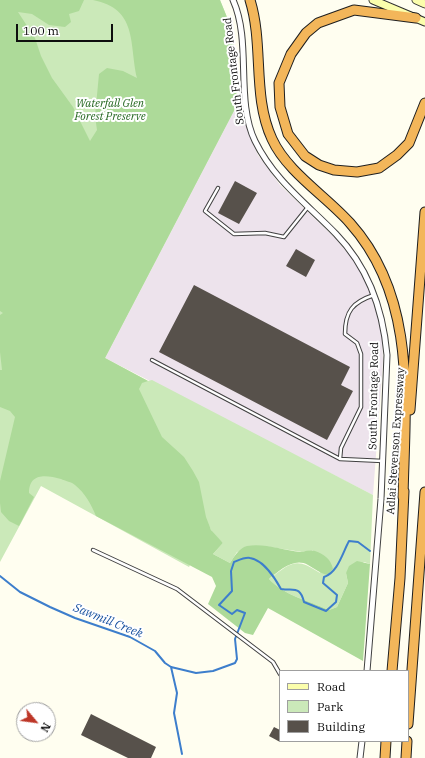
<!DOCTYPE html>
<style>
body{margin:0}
#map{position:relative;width:425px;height:758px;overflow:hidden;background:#fffef0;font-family:"IBM Plex Serif",serif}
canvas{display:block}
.legend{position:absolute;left:279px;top:670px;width:130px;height:72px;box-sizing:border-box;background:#fff;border:1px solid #9f9f9f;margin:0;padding:5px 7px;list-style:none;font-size:12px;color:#0e0e0e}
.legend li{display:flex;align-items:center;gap:8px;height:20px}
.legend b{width:20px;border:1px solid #9f9f9f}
.north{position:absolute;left:16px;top:702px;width:40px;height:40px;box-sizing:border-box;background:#fff;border:1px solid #9f9f9f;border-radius:50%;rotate:119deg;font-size:11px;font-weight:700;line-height:16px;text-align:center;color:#0e0e0e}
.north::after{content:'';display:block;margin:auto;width:14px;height:18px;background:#bd3627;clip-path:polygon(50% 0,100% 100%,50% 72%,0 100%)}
.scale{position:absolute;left:16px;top:24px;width:97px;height:18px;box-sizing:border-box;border:2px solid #0e0e0e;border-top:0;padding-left:5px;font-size:12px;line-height:14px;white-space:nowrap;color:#0e0e0e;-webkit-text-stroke:3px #fff;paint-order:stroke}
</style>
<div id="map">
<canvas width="425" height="758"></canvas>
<ul class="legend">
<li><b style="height:5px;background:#fbfeac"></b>Road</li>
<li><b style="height:11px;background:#cbe9b9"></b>Park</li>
<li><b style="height:11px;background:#57514b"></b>Building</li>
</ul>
<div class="north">N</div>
<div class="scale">100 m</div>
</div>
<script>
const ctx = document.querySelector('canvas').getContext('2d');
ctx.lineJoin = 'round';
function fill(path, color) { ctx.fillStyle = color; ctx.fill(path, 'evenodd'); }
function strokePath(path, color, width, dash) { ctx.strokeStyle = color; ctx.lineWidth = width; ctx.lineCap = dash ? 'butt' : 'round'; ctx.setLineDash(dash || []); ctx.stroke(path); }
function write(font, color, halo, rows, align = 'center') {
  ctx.font = font + ' "IBM Plex Serif",serif'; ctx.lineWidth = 4; ctx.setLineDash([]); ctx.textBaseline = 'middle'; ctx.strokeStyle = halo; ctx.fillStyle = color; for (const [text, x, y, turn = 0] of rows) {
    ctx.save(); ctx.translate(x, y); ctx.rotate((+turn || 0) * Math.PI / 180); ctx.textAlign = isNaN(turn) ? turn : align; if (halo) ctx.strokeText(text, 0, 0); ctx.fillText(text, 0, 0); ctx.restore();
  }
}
const industrial = new Path2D(`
 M237 105 245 115 249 135 258 155 280 185 335 238 357 264 374 301 382 334 383 361 373 495 105 358Z`);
const green = new Path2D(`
 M0 0H220L233 32 237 105 105 358 148 381 152 380 373 495 370 564 364 562 346 573 348 583 337 607 329 610C308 600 285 596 269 579 291 563 295 556 320 573L313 550 302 552 264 546 237 552 230 563 213 554 223 543 213 534 210 528 189 567 41 486 0 562Z`);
const forest = new Path2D(`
 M0 0H84L79 11 69 14 71 22 65 27 49 25 32 14 18 12 35 38 41 56 52 78 73 107 90 141 97 130 95 116 99 74 107 68 123 71 137 78C129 43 138 9 93 0H220L233 32 237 105 105 358 148 381 142 383 139 389 162 437 184 457 193 471 199 482 206 517 211 530 223 543 213 554 230 563C234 557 239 548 247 546 264 543 283 550 300 552 305 552 310 549 315 551 324 554 331 559 333 569L327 575C320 573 315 569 308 565 294 557 279 571 269 579 285 596 308 600 329 610L337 607 348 583 346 573 349 566 357 561 370 564 363 661 268 608 253 635 245 633 208 604 216 586 212 577 96 516C91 504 85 493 75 485 72 482 65 481 61 479 47 475 29 472 29 493L34 497 19 526 9 521 1 512 0 503V481L15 417 10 411 0 407V370H2L0 352V315L3 313 0 311Z`);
const stream = new Path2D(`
 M0 576 20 592 50 607 75 618 130 637 155 651 165 663 171 667 196 673 213 671 235 663 237 659 235 639 245 613 237 610 232 614 219 605 232 591 231 571 234 562C239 560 245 557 250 558 263 560 275 578 281 589 295 591 300 586 304 602L326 611 336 602 337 595 323 583 324 577C338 572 342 554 349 541L358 542 370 551
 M171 667 177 693 174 713 182 754`);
const building = new Path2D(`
 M235 181 257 193 239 224 218 213Z
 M296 249 315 260 306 277 286 266Z
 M194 285 350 367 341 385 353 391 327 440 159 352Z
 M91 714 156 747 151 758H128L81 735Z
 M274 727 280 730V742L269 736Z`);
const lane = new Path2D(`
 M218 188 205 211 234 234 265 233 284 237 308 207
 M374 295C353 302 345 311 345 334L357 343 361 354V407L341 448 340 459 383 461
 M152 360 340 459
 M93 550 177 589 273 662 280 674`);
const street = new Path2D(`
 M233 0C252 42 235 100 255 141 274 180 307 204 336 234 368 267 383 310 387 355L381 499 367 671
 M360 758 362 741`);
const secondary = new Path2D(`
 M373 0 425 22
 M416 0 425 4`);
const highway = new Path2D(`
 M250 0C264 45 252 96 272 139 287 172 326 196 350 223 418 299 405 402 403 497
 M416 18 354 10 318 23 306 33 291 54 279 83 280 107 288 134 305 156 319 165 334 170 357 172 379 168 397 155 409 143 425 103
 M410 410 425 212
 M392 671 400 578 404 491
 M408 724 425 492
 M385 758 386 741
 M406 758 407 741`);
const streetNames = [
 ["South Frontage Road",234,71,-97],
 ["South Frontage Road",374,396,-89],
 ["Adlai Stevenson Expressway",396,441,-86]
];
const parkNames = [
 ["Waterfall Glen",110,104],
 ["Forest Preserve",110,117]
];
const waterNames = [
 ["Sawmill Creek",108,621,22]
];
fill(industrial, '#ede3ec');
fill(green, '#cbe9b9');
fill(forest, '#adda99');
strokePath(stream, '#3d7ecc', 2);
fill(building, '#57514b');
strokePath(lane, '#414141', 4.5);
strokePath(street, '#414141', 7);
strokePath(secondary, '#303030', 9);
strokePath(highway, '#1f1f1f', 11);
strokePath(lane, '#fff', 2.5);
strokePath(street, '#fff', 5);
strokePath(secondary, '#fbfeac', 7);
strokePath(highway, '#f3b65a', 9);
write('11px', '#0e0e0e', '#fff', streetNames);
write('italic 11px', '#23661f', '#fff', parkNames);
write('italic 12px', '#18519f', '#fff', waterNames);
</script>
